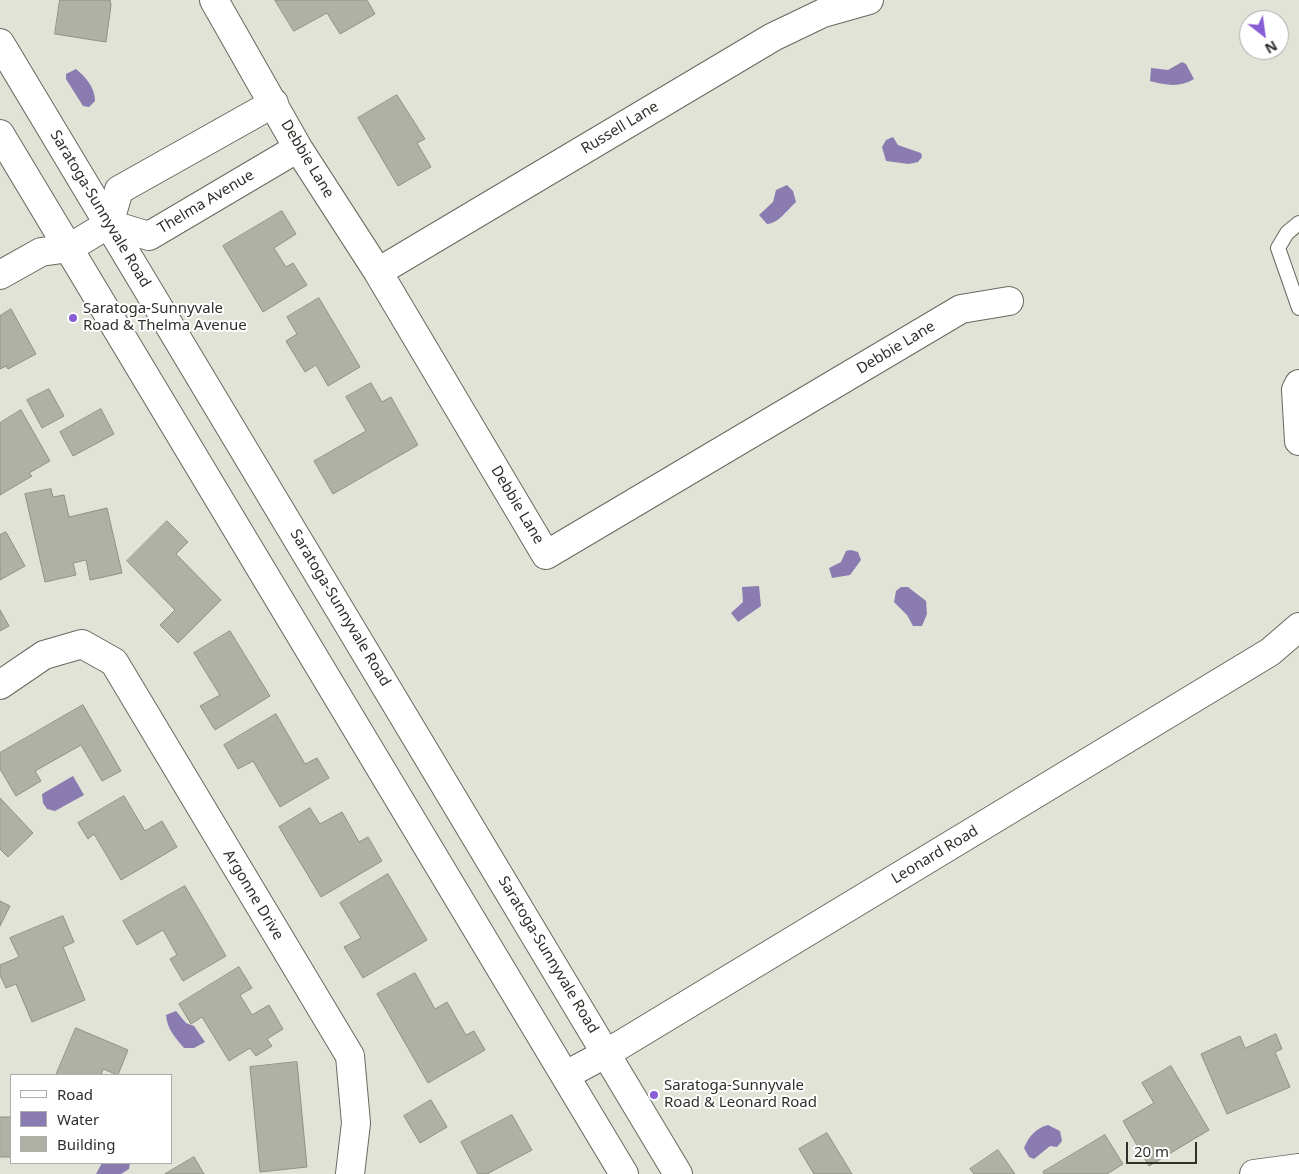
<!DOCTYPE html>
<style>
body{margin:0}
#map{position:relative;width:1299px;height:1174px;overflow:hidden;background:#e1e3d7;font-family:"Noto Sans",sans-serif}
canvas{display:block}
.legend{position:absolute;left:10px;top:1074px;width:162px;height:90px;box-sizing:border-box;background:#fff;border:1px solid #acacaa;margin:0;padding:6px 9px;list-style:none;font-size:15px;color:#2f2f2b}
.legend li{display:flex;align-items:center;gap:10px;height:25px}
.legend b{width:25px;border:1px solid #acacaa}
.north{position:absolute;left:1239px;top:10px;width:50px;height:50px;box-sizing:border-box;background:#fff;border:1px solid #acacaa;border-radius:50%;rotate:150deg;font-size:14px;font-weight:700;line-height:20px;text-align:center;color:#2f2f2b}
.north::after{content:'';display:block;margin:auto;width:18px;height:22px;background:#885cd5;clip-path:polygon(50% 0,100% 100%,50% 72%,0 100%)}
.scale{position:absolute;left:1126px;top:1142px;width:71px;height:22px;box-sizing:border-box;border:2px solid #2f2f2b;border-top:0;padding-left:6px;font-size:15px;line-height:18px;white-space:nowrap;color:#2f2f2b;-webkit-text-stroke:4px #fff;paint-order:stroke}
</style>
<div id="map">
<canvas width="1299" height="1174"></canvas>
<ul class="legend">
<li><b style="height:6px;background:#fff"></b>Road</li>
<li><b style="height:14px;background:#8a7bb0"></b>Water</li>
<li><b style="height:14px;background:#afb1a5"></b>Building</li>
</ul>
<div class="north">N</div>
<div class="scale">20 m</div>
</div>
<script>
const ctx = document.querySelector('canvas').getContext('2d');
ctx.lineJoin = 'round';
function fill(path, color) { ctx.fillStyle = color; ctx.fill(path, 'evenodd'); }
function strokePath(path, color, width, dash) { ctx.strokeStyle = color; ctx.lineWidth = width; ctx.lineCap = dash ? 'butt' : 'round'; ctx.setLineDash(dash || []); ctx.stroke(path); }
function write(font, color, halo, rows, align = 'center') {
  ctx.font = font + ' "Noto Sans",sans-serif'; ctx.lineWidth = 4; ctx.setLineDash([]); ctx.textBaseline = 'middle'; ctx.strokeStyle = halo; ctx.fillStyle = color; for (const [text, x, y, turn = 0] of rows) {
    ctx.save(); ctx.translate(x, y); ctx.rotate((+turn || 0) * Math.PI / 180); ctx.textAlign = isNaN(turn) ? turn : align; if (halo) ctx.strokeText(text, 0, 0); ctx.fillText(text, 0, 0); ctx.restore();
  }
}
const water = new Path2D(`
 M1182 62 1186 64 1194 79C1180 88 1165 85 1150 81L1151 68 1168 70Z
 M76 69C86 77 95 88 95 101L89 107 83 106 66 79V74Z
 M893 137 898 145 921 153 922 157 918 162 909 164 886 161 882 147 886 140Z
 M787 185 793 191 796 202C788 209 778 224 767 224L759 215 773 202 776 190Z
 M851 550 858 552 861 560 850 575 832 578 829 568 841 562 846 551Z
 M759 586 761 606 738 622 731 613 743 602 742 587Z
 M901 587H908L926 601 927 614 922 626H913L907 615 894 602 896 591Z
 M73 776 84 795 55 811 47 809 43 803 42 794Z
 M176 1011 186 1023 194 1026 205 1042 194 1048H184C175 1037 167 1029 166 1015Z
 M1048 1125 1060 1131 1062 1141 1057 1147 1050 1146 1034 1159 1029 1157 1024 1148C1029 1136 1036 1128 1048 1125Z
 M102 1163H130L129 1169 121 1174H96Z`);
const building = new Path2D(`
 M60 0H110L111 5 106 42 55 34Z
 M275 0H367L375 14 340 34 327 13 294 31Z
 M397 95 425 139 417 143 431 167 398 186 358 118Z
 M282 211 296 234 274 248 286 267 293 263 307 285 263 312 223 246Z
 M319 298 360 367 328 386 316 365 305 372 286 341 297 334 287 317Z
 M11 309 36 354 8 369 6 366 0 369V316Z
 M371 383 382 402 391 397 418 445 333 494 314 461 366 431 346 397Z
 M49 389 64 416 42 428 27 400Z
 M101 409 114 434 73 456 60 432Z
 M21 410 50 461 29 473 32 476 0 495V423Z
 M51 489 53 497 64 495 69 517 107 508 122 573 90 580 86 560 73 563 76 575 45 582 25 494Z
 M167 521 188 542 176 554 221 600 178 643 160 625 175 610 127 561Z
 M6 532 25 566 0 580V535Z
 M0 610 9 626 0 631Z
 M230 631 270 696 215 730 200 706 220 695 194 653Z
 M83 705 121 771 102 781 81 745 35 771 41 781 16 796 0 769V753Z
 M276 714 305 764 317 758 329 778 280 807 253 761 238 769 224 745Z
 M124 796 145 831 162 821 177 847 121 880 94 834 88 839 78 823Z
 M0 798 33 833 8 857 0 849Z
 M310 808 320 824 342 812 359 842 368 837 382 861 321 897 279 827Z
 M388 874 427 940 363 978 344 947 361 938 340 903Z
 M185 886 226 956 183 981 170 959 177 955 163 930 137 945 123 921Z
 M0 901 10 906 0 926Z
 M63 916 74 942 63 947 85 1000 32 1022 16 984 6 988 0 975V965L19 957 10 938Z
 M239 967 252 988 240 995 252 1015 269 1005 283 1029 267 1039 272 1046 256 1056 250 1048 229 1061 202 1017 191 1024 179 1004Z
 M415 973 435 1009 447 1002 466 1035 474 1031 485 1050 428 1083 377 994Z
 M76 1028 128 1050 118 1075 103 1069 101 1075H56Z
 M1276 1034 1282 1049 1275 1052 1290 1087 1227 1114 1201 1054 1240 1036 1245 1048Z
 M297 1062 307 1167 260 1172 250 1067Z
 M1171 1066 1209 1130 1149 1166 1123 1121 1154 1103 1142 1083Z
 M431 1100 447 1127 420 1143 404 1116Z
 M512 1115 532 1150 487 1174H478L461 1142Z
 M0 1117H11V1157H0Z
 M827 1133 852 1174H814L799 1149Z
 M1105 1135 1123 1164 1107 1174H1044L1043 1172Z
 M998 1150 1015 1174H974L970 1169Z
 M194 1157 204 1174H165Z`);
const service = new Path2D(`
 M1299 223 1287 233 1278 248 1299 308`);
const minor = new Path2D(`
 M214 0 298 148 378 272 546 555 961 309 1009 301
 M274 103 119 190 109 224 149 236 298 148
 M378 272 773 37 823 13 869 0
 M0 275 41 252 69 248 109 224
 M1299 384 1296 390 1299 441
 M0 685 44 655 82 644 114 662 350 1056 356 1123 350 1174
 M566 1075 607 1053 1270 652 1299 627
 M1254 1174 1299 1168`);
const primary = new Path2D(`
 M0 43 678 1174
 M0 134 624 1174`);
const markers = [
 [73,318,5,"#885cd5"],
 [654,1095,5,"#885cd5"]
];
const streetNames = [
 ["Russell Lane",620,128,-31],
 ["Debbie Lane",307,159,59],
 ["Thelma Avenue",206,202,-31],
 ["Saratoga-Sunnyvale Road",100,209,59],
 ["Debbie Lane",896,348,-31],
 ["Debbie Lane",517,505,59],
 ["Saratoga-Sunnyvale Road",340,608,59],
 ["Leonard Road",935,855,-31],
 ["Argonne Drive",253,895,59],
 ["Saratoga-Sunnyvale Road",548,955,59]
];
const poiNames = [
 ["Saratoga-Sunnyvale",83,309],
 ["Road & Thelma Avenue",83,326],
 ["Saratoga-Sunnyvale",664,1086],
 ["Road & Leonard Road",664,1103]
];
fill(water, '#8a7bb0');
fill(building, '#afb1a5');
strokePath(building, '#909186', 1);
strokePath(service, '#68695f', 16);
strokePath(minor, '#68695f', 30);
strokePath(primary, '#68695f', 30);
strokePath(service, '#fff', 14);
strokePath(minor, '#fff', 28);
strokePath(primary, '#fff', 28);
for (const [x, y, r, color] of markers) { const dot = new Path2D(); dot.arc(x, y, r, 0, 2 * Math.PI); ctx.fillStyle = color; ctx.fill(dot); strokePath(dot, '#fff', 2); }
write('15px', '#2f2f2b', '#fff', streetNames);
write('15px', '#2f2f2b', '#fff', poiNames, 'left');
</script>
